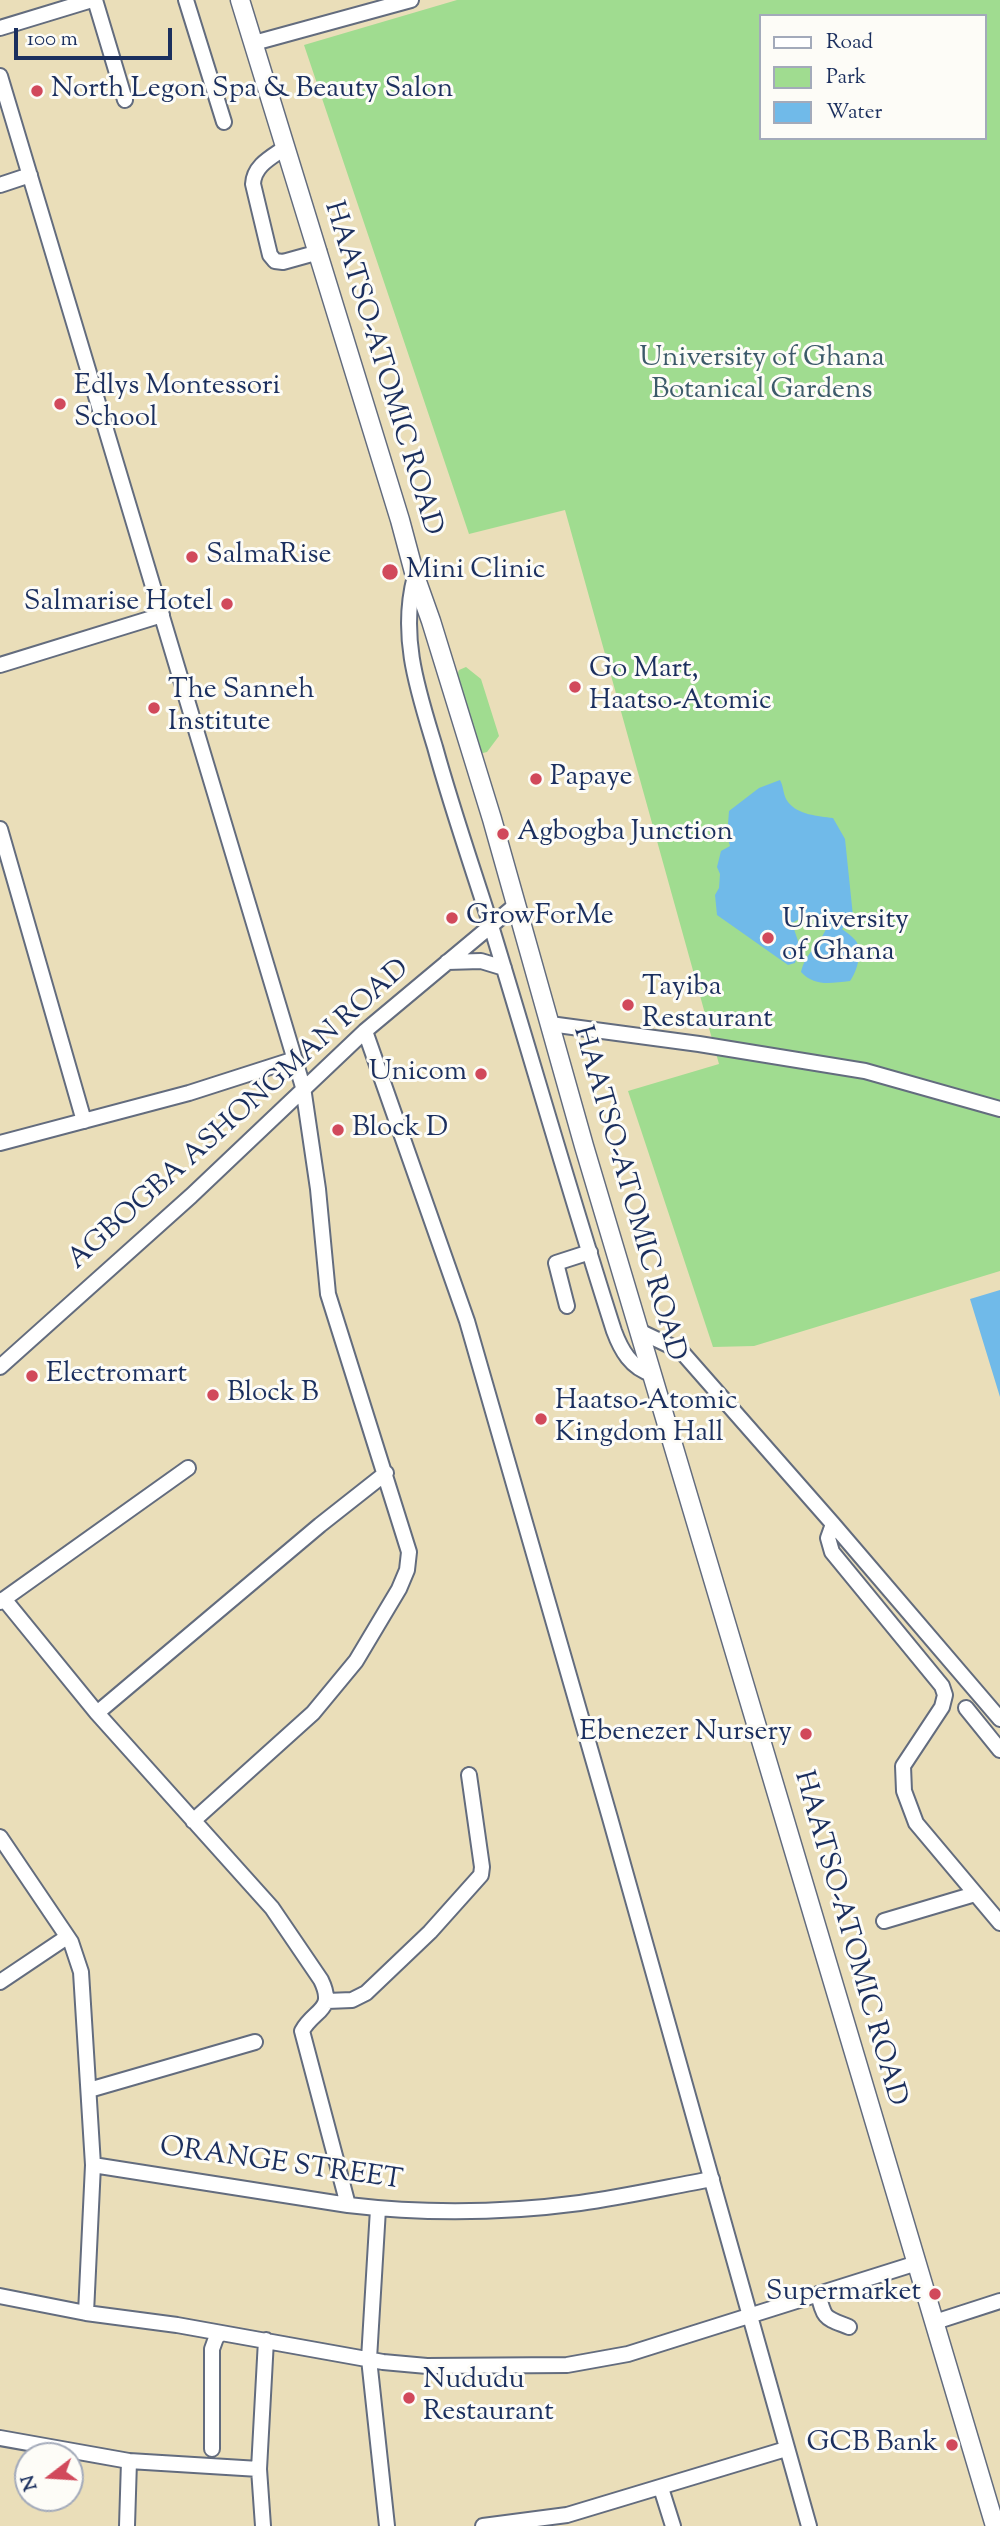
<!DOCTYPE html>
<style>
body{margin:0}
#map{position:relative;width:1000px;height:2526px;overflow:hidden;background:#eadeb9;font-family:"Sorts Mill Goudy",serif}
canvas{display:block}
.legend{position:absolute;left:759px;top:14px;width:228px;height:126px;box-sizing:border-box;background:#fdfcf7;border:2px solid #a3aaba;margin:0;padding:9px 12px;list-style:none;font-size:21px;color:#1b2f5e}
.legend li{display:flex;align-items:center;gap:14px;height:35px}
.legend b{width:35px;border:2px solid #a3aaba}
.north{position:absolute;left:14px;top:2442px;width:70px;height:70px;box-sizing:border-box;background:#fdfcf7;border:2px solid #a3aaba;border-radius:50%;rotate:253deg;font-size:19px;font-weight:700;line-height:28px;text-align:center;color:#1b2f5e}
.north::after{content:'';display:block;margin:auto;width:24px;height:32px;background:#d1495b;clip-path:polygon(50% 0,100% 100%,50% 72%,0 100%)}
.scale{position:absolute;left:14px;top:28px;width:158px;height:32px;box-sizing:border-box;border:4px solid #1b2f5e;border-top:0;padding-left:9px;font-size:21px;line-height:24px;white-space:nowrap;color:#1b2f5e;-webkit-text-stroke:5px #fdfcf7;paint-order:stroke}
</style>
<div id="map">
<canvas width="1000" height="2526"></canvas>
<ul class="legend">
<li><b style="height:9px;background:#fff"></b>Road</li>
<li><b style="height:19px;background:#a0dc90"></b>Park</li>
<li><b style="height:19px;background:#70bae9"></b>Water</li>
</ul>
<div class="north">N</div>
<div class="scale">100 m</div>
</div>
<script>
const ctx = document.querySelector('canvas').getContext('2d');
ctx.lineJoin = 'round';
function fill(path, color) { ctx.fillStyle = color; ctx.fill(path, 'evenodd'); }
function strokePath(path, color, width, dash) { ctx.strokeStyle = color; ctx.lineWidth = width; ctx.lineCap = dash ? 'butt' : 'round'; ctx.setLineDash(dash || []); ctx.stroke(path); }
function write(font, color, halo, rows, align = 'center') {
  ctx.font = font + ' "Sorts Mill Goudy",serif'; ctx.lineWidth = 6; ctx.setLineDash([]); ctx.textBaseline = 'middle'; ctx.strokeStyle = halo; ctx.fillStyle = color; for (const [text, x, y, turn = 0] of rows) {
    ctx.save(); ctx.translate(x, y); ctx.rotate((+turn || 0) * Math.PI / 180); ctx.textAlign = isNaN(turn) ? turn : align; if (halo) ctx.strokeText(text, 0, 0); ctx.fillText(text, 0, 0); ctx.restore();
  }
}
const green = new Path2D(`
 M457 0H1000V1271L754 1346 713 1347 628 1091 719 1064 565 510 469 534 304 45ZM760 16H984V138H760Z
 M466 667 481 679 499 736 487 752 483 753 479 751 456 678 459 670Z`);
const water = new Path2D(`
 M780 780C784 787 783 796 788 802 798 815 818 816 833 818L845 839 853 916 842 929C846 932 852 936 856 941 863 951 857 972 850 981 831 983 815 987 801 972 805 954 820 944 827 927 816 915 806 914 792 923L800 947 795 963 788 965 717 915 715 895 719 888 720 874 717 867 721 851 730 846 725 829 728 824 729 811 759 788Z
 M1000 1290V1397L970 1299Z`);
const minor = new Path2D(`
 M95 0 125 100
 M186 0 224 122
 M0 28 92 0
 M254 43 411 0
 M0 76 303 1087 318 1189 328 1294 409 1552 407 1570 399 1589 356 1661 313 1713 193 1821
 M286 147C272 157 254 165 253 184L270 255 275 261 283 262 319 252
 M0 185 30 175
 M415 576C399 636 418 691 435 747 452 809 473 869 492 929 533 1063 571 1197 614 1331 621 1350 631 1368 652 1374
 M0 665 162 615
 M0 829 84 1121
 M447 962 481 961 504 968
 M550 1024 699 1044 865 1071 1000 1109
 M365 1031 467 1321 610 1818 809 2526
 M0 1143 189 1093 295 1059
 M567 1306 556 1263 590 1252
 M639 1331 681 1351 833 1524 1000 1719
 M0 1367 191 1196 365 1031 517 904
 M833 1524 828 1538 832 1552 942 1686 945 1695 942 1707 903 1766 904 1791 916 1823 1000 1923
 M4 1599 97 1713 272 1908 321 1980C336 2011 314 2009 302 2031L348 2205
 M0 1602 188 1468
 M966 1708 1000 1750
 M97 1713 320 1525 386 1473
 M0 1837 71 1942 81 1972 93 2165 86 2313
 M884 1921 975 1894
 M0 1982 67 1937
 M327 2001 352 2000 366 1993 430 1932 481 1875 482 1867 469 1775
 M89 2090 255 2042
 M93 2165 348 2205C424 2214 504 2213 580 2203 624 2197 668 2187 712 2179
 M378 2209 369 2359 387 2526
 M818 2294C825 2320 824 2317 849 2327
 M0 2296 86 2313 177 2325 383 2362 427 2366 567 2365 628 2354 917 2263
 M935 2322 1000 2301
 M0 2438 129 2461 259 2469
 M212 2449V2349L216 2338 221 2333
 M661 2488 673 2526
 M127 2526 129 2461
 M263 2526 259 2469 266 2340
 M483 2526 567 2515 786 2449`);
const major = new Path2D(`
 M240 0 400 520 415 576 431 621 492 819 584 1146 995 2526`);
const markers = [
 [37,91,7,"#d1495b"],
 [60,404,7,"#d1495b"],
 [192,557,7,"#d1495b"],
 [390,572,9,"#d1495b"],
 [227,604,7,"#d1495b"],
 [575,687,7,"#d1495b"],
 [154,708,7,"#d1495b"],
 [536,779,7,"#d1495b"],
 [503,834,7,"#d1495b"],
 [452,918,7,"#d1495b"],
 [768,938,7,"#d1495b"],
 [628,1005,7,"#d1495b"],
 [481,1074,7,"#d1495b"],
 [338,1130,7,"#d1495b"],
 [32,1376,7,"#d1495b"],
 [213,1395,7,"#d1495b"],
 [541,1419,7,"#d1495b"],
 [806,1734,7,"#d1495b"],
 [935,2294,7,"#d1495b"],
 [409,2398,7,"#d1495b"],
 [952,2445,7,"#d1495b"]
];
const poiNames = [
 ["North Legon Spa & Beauty Salon",51,91],
 ["Edlys Montessori",74,388],
 ["School",74,420],
 ["SalmaRise",206,557],
 ["Mini Clinic",406,572],
 ["Salmarise Hotel",213,604,"right"],
 ["Go Mart,",589,671],
 ["Haatso-Atomic",589,703],
 ["The Sanneh",168,692],
 ["Institute",168,724],
 ["Papaye",550,779],
 ["Agbogba Junction",517,834],
 ["GrowForMe",466,918],
 ["University",782,922],
 ["of Ghana",782,954],
 ["Tayiba",642,989],
 ["Restaurant",642,1021],
 ["Unicom",467,1074,"right"],
 ["Block D",352,1130],
 ["Electromart",46,1376],
 ["Block B",227,1395],
 ["Haatso-Atomic",555,1403],
 ["Kingdom Hall",555,1435],
 ["Ebenezer Nursery",792,1734,"right"],
 ["Supermarket",921,2294,"right"],
 ["Nududu",423,2382],
 ["Restaurant",423,2414],
 ["GCB Bank",938,2445,"right"]
];
const parkNames = [
 ["University of Ghana",762,360],
 ["Botanical Gardens",762,392]
];
const streetNames = [
 ["HAATSO-ATOMIC ROAD",381,369,73],
 ["AGBOGBA ASHONGMAN ROAD",240,1116,-42],
 ["HAATSO-ATOMIC ROAD",627,1194,74],
 ["HAATSO-ATOMIC ROAD",848,1939,74],
 ["ORANGE STREET",281,2166,8]
];
fill(green, '#a0dc90');
fill(water, '#70bae9');
strokePath(minor, '#636c7e', 18);
strokePath(major, '#636c7e', 21);
strokePath(minor, '#fff', 14);
strokePath(major, '#fff', 18);
for (const [x, y, r, color] of markers) { const dot = new Path2D(); dot.arc(x, y, r, 0, 2 * Math.PI); ctx.fillStyle = color; ctx.fill(dot); strokePath(dot, '#fdfcf7', 2.5); }
write('28px', '#1b2f5e', '#fdfcf7', poiNames, 'left');
write('28px', '#3c5a6a', '#fdfcf7', parkNames);
write('28px', '#1b2f5e', '#fdfcf7', streetNames);
</script>
